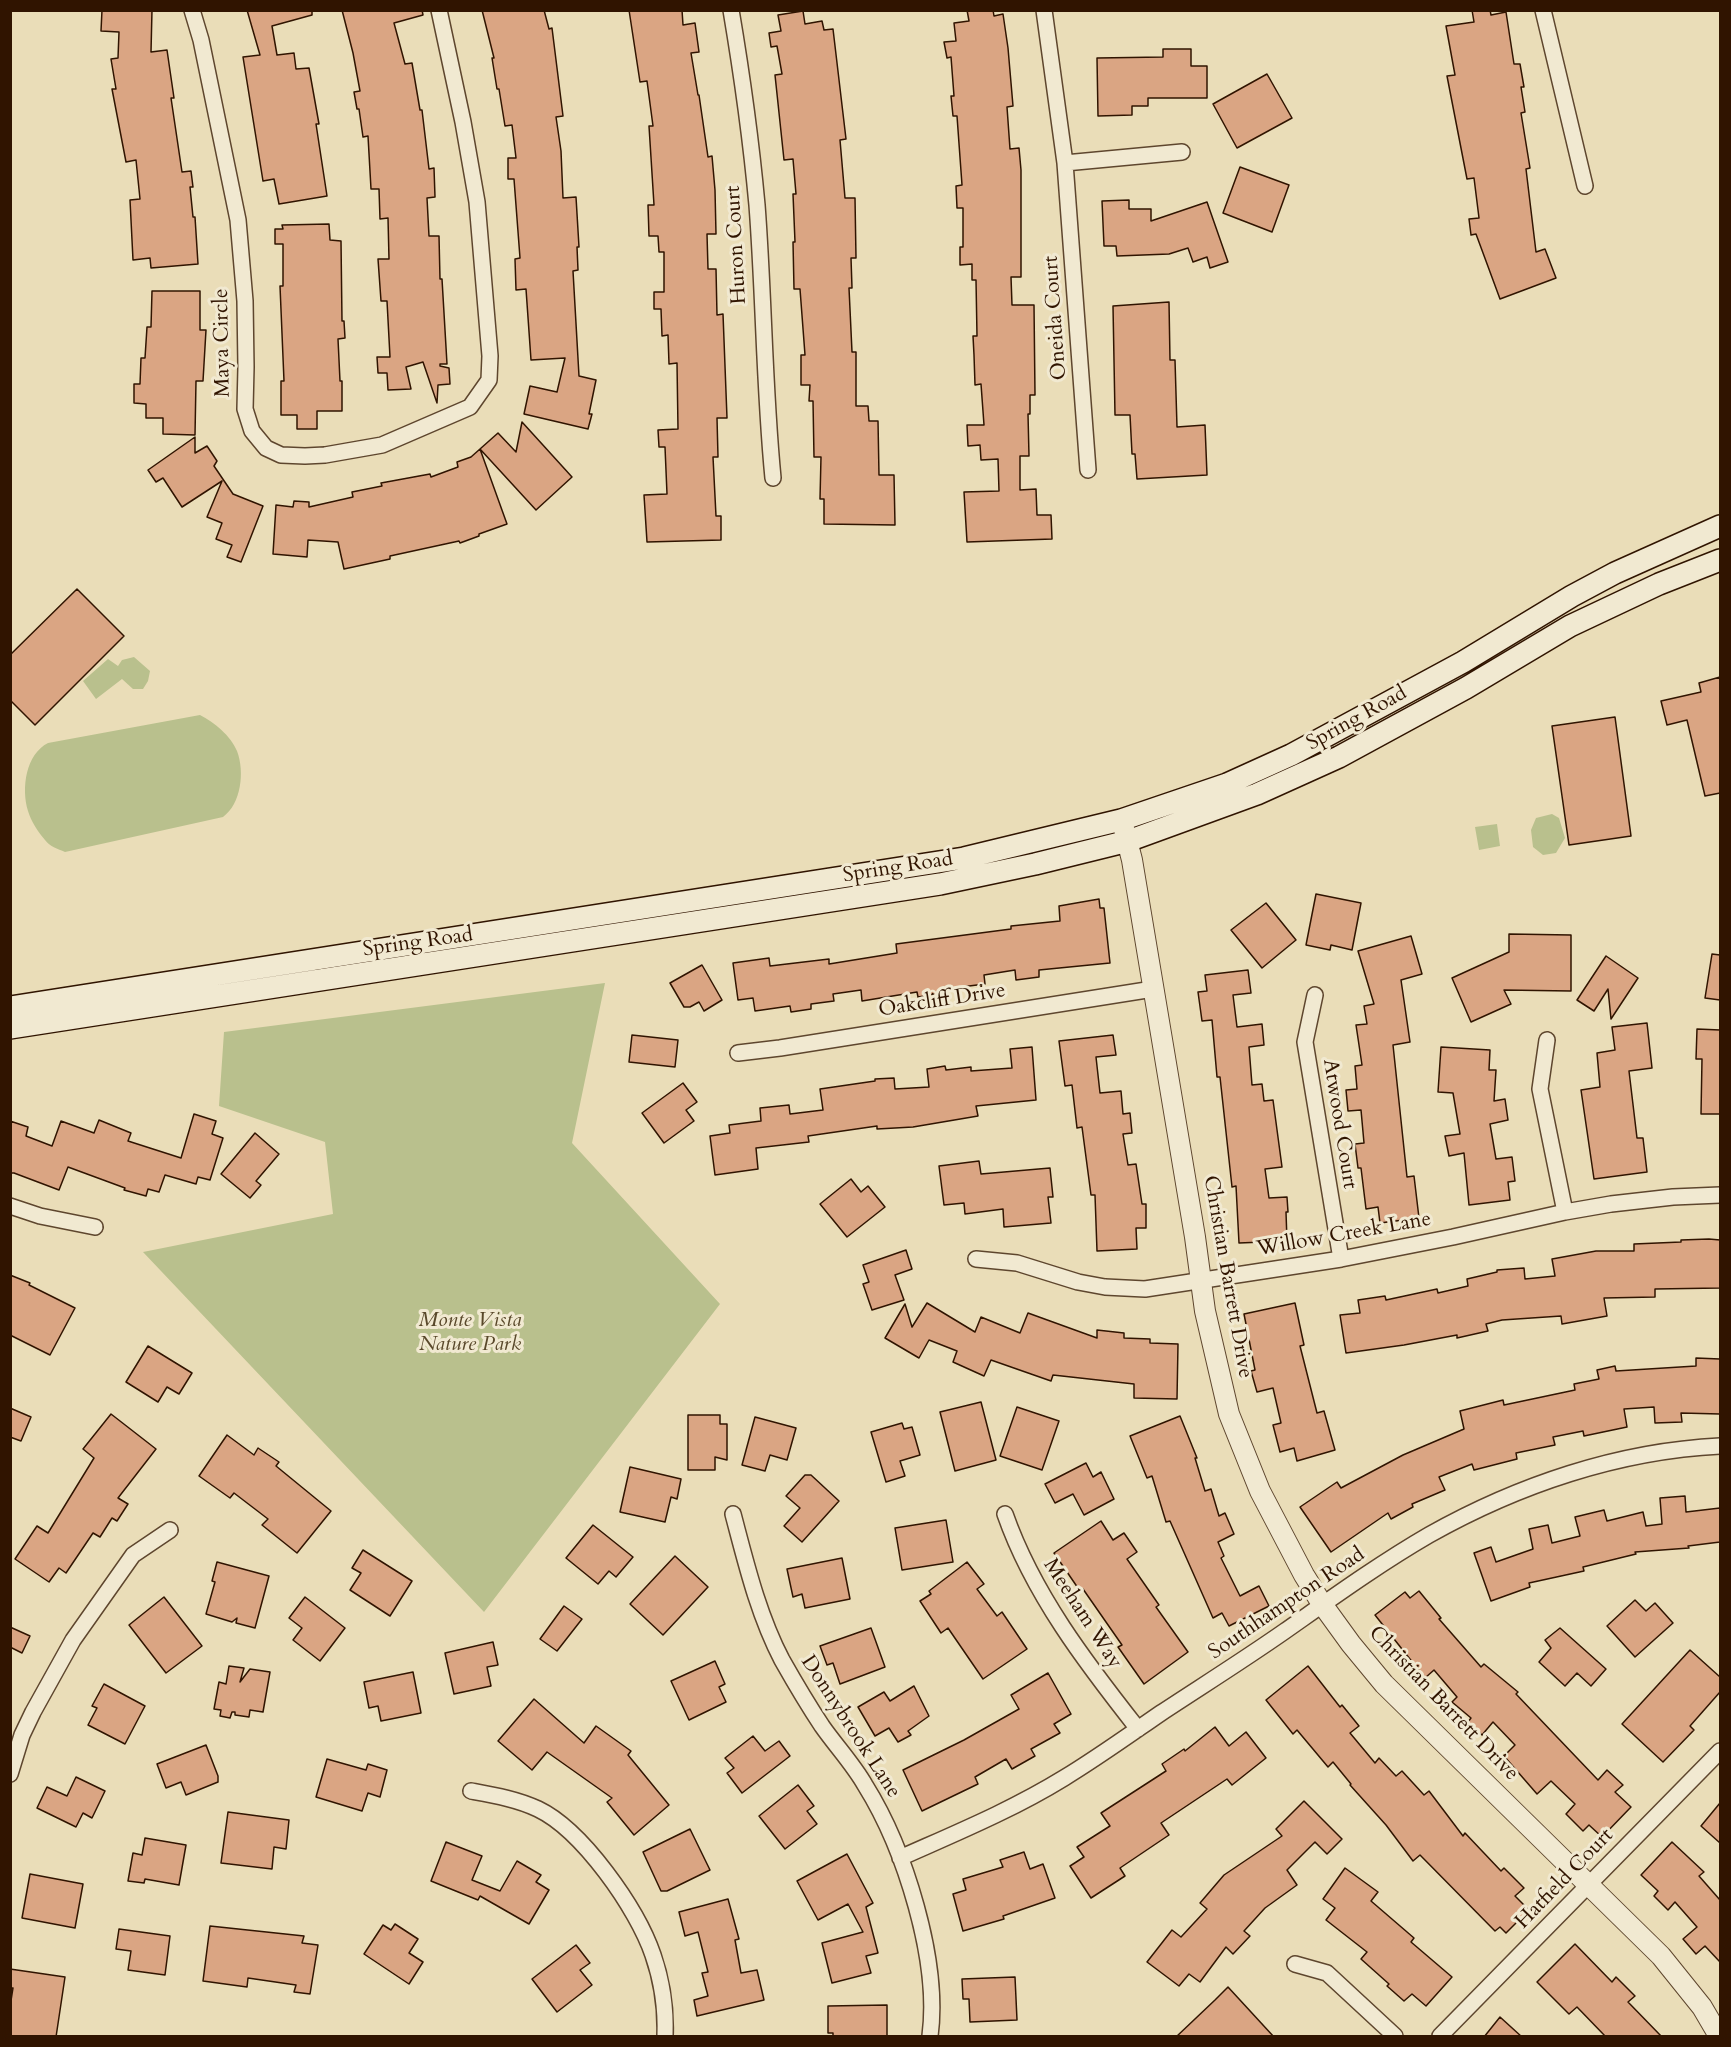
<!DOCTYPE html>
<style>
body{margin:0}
#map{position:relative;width:1731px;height:2047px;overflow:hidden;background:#eaddb8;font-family:Cardo,serif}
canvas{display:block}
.frame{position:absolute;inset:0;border:12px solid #301400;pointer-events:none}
</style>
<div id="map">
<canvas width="1731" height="2047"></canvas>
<div class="frame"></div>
</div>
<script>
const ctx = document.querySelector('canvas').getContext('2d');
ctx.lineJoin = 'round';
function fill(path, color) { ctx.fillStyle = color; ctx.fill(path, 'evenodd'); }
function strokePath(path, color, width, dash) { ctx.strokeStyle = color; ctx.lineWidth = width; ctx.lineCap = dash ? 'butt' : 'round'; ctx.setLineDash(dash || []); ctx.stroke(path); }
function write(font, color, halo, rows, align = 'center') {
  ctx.font = font + ' Cardo,serif'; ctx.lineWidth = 6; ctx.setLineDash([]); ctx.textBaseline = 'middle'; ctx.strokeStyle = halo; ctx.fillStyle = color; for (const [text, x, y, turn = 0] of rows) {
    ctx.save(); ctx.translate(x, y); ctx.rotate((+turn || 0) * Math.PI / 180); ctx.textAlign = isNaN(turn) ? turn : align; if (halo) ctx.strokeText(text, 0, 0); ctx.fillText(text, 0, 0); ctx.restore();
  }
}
const green = new Path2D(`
 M134 657 150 671 148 681 143 689H133L122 679 96 699 83 681 108 659 118 666 122 660Z
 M200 715C214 722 231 736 237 751 245 772 241 804 223 817L65 852C58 849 49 846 45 840 38 832 31 821 28 811 21 788 26 754 48 743Z
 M1552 814 1559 818 1565 838 1556 853 1543 855 1533 847 1531 830 1536 818Z
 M1497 824 1500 846 1479 850 1475 827Z
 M605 983 572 1143 720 1304 484 1612 143 1252 333 1214 325 1142 219 1106 224 1032Z`);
const building = new Path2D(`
 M102 10H152L151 52 167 50 174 98H171L182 172 191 171 193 187H190L193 217H195L198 264 151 268 150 258 133 260 130 200 140 199 136 160 126 162 112 89H116L111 59 118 58 119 32 101 31Z
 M247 10H312V15L272 26 277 55 294 53 296 69 309 68 319 124H316L327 196 279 204 274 179 263 181 243 57 260 55Z
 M342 10H422L423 15 394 23 405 64 412 63 420 110H422L429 169 434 168 435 197 427 198 429 236H439L440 279H442L447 364H440V366L449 368 450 384 438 385 437 403 423 362 406 367 411 389 388 390 387 373H378L377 357H390L387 301H381L378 259H389L388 218 380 219 379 189H371L368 136 363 137 359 109H357L354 92 360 91 353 53Z
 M482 10H544L549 29 552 28 563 116 556 117 561 151 563 198 576 197 579 247H577L578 270 573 271 579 376 596 380 589 414H592L588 429 524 414 530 386 557 392 565 358 531 360 526 289 516 290 515 259 520 258 514 179H508V158H516L512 125 505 126 499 89H497L492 58H494Z
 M629 10H682L683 25 695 23 699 52 691 53 698 95H699L708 157 712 156 715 190 716 234H707L708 269H716L717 315 723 314 727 418H717L718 457H713L716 516H721V540L647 542 644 495 667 494 665 447H659L658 430 678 429 677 363 669 364 668 335 662 336 661 309H654V292H664V252H659L658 236H649L648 205H654L649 126H653L647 81 640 82Z
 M967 10H993L994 16 1003 14 1008 48 1013 106 1007 107 1010 149 1019 148 1021 170V277H1011L1012 305H1034L1035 395H1030V414H1028L1029 456H1020V490L1036 489 1037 515H1051L1052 539 967 542 964 492 999 491 998 459 981 460 980 445 968 446 967 425H984L981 384 975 385 974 355 973 336H977L976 280H972V264L960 265V247H963V208H957L956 186 962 185 957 116H953L951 96H954L951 57 947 58 944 42 956 41 954 23 969 21Z
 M1472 10H1490L1491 15 1506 12 1514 64H1520L1524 87H1521L1525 112 1521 113 1530 168 1526 169 1536 252 1545 249 1556 278 1500 299 1476 234 1471 235 1469 219 1479 218 1474 178 1467 179 1447 76 1455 75 1446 26 1474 22Z
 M803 11 805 24 822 21 824 30 833 29 846 139 840 140 845 198H855L856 258H851L852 288H849L852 352H856V406H868L869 421H878L879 475H894L895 525 824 524V499H820L821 457H814L813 401H809L810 385H801V355H805L800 289H794L793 242H795L793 194H796L793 159 784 160 775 75 782 74 777 46 771 47 769 33 781 31 778 15Z
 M1163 49H1191V66H1207V98H1148V106H1132V115L1098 116 1097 58 1163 57Z
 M1267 74 1292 118 1237 148 1213 104Z
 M1240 167 1289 185 1272 232 1223 213Z
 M1129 200V209H1151V221L1207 202 1228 262 1210 268 1207 257 1193 262 1188 248 1169 254 1117 256 1116 246H1104L1102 201Z
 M329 224 330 240 341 241 342 321H344L345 338 338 339 340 381H342V411H317V429H297V415H281V381H284L280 286H283V244H275V229H283L282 225Z
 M152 291H200V330H206L203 381H196L195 435 163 434V418H146V404L134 403V384H140L141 358H145L147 327H151Z
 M1169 302 1170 360H1175L1177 427 1205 425 1207 475 1137 479 1135 454H1132L1130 415H1115L1113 306Z
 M522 422 572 477 536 510 480 449 498 433 516 452Z
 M195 437V453L207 446 217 461 214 466 233 494 263 506 241 562 227 557 232 545 216 539 222 523 207 517 222 481 182 507 163 478 156 482 148 470Z
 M480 449 507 524 479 534V536L460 543 459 541 390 556V559L344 569 338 542 308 540 307 557 273 554 276 505 293 507 294 501 309 502V507L353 497 352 492 382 486 381 483 430 474 431 477 458 467 457 462 471 457Z
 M77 589 124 636 35 725 10 700V655Z
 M1720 677V793L1705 796 1687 720 1667 725 1661 701 1701 692 1699 683Z
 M1615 717 1631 836 1569 845 1552 726Z
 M1316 894 1361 903 1352 950 1331 945 1330 950 1306 945Z
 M1099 899 1100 908H1104L1110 963 1039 970V977L1016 980 1015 970 984 975 985 984 945 989V993L918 997 917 992 862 1001 861 990 833 994 834 1001 811 1004V1009L791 1012 790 1006 755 1011 753 998 738 1000 733 963 769 958 770 966 829 959V964L897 953 896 944 1011 929V926L1060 921 1059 906Z
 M1266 903 1296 940 1262 968 1231 930Z
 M1509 934 1571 935V991L1504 990 1511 1004 1471 1022 1452 978 1509 952Z
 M1411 936 1422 974 1401 980 1410 1042 1393 1045 1407 1177 1414 1176 1419 1218 1380 1223 1378 1207 1366 1209 1361 1168H1358L1355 1144 1364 1143 1361 1110 1348 1111 1346 1090 1357 1089 1355 1066 1362 1065 1356 1025 1367 1024 1364 1006 1374 1004 1358 951Z
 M1712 954 1720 955V1000L1705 998Z
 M1606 956 1638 978 1611 1019 1608 989 1594 1011 1577 1000Z
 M702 965 722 1000 704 1011 699 1002 690 1007H684L670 983Z
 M1248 970 1251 993 1233 995 1237 1027 1262 1024 1264 1045 1249 1047 1252 1085 1262 1084 1264 1101 1273 1100 1282 1167 1265 1169 1269 1198 1287 1197 1288 1212H1286L1287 1241 1239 1243 1236 1186 1232 1187 1220 1077H1217L1212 1020 1202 1021 1198 992 1207 991 1205 975Z
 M1647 1023 1652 1068 1629 1071 1637 1138H1643L1647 1172 1594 1179 1581 1090 1600 1087 1597 1053 1615 1050 1612 1027Z
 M1697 1029 1720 1030V1114H1701L1702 1059H1696Z
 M632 1035 678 1040 675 1067 629 1062Z
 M1113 1035 1116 1055 1096 1057 1100 1093 1121 1091 1123 1114 1130 1113 1132 1133 1123 1134 1128 1165 1136 1164 1142 1204H1146V1228H1136L1137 1249 1097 1251 1095 1195H1091L1082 1127 1077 1128 1072 1085 1065 1086 1059 1041Z
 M1032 1047 1036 1100 976 1106 978 1116 913 1127 877 1129V1126L808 1136 809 1142 756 1148 758 1169 715 1175 710 1136 730 1133 729 1125 761 1121 760 1108 789 1105 790 1114 823 1110 820 1089 875 1081V1079L894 1078 895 1089 929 1087 927 1069 945 1066 946 1070 971 1067V1071L1012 1068 1010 1049Z
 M1441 1047 1490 1050 1489 1070H1496L1494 1101 1505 1099 1508 1120 1490 1124 1496 1159 1512 1157 1515 1181 1508 1182 1510 1200 1469 1205 1464 1153 1449 1156 1445 1136 1460 1134 1453 1093 1438 1092Z
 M683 1083 697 1102 686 1110 694 1121 664 1143 642 1113Z
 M194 1114 216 1121 212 1134 223 1138 210 1180 198 1177 196 1184 165 1175 159 1192 148 1189 146 1196 124 1190 125 1188 68 1167 59 1190 14 1173H10V1121L28 1127 26 1136 52 1146 61 1121 94 1133 99 1120 131 1133 128 1141 181 1158Z
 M255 1133 279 1154 256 1181 261 1185 250 1198 221 1174Z
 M979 1161 981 1174 1050 1168 1053 1197H1048L1051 1223 1004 1227 1003 1209 965 1214 964 1203 944 1205 939 1166Z
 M851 1179 861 1192 868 1186 885 1207 847 1237 820 1204Z
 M1709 1239 1720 1240V1288L1655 1289V1297L1604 1298 1607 1316 1562 1324 1561 1316 1502 1320 1486 1324 1488 1331 1457 1338V1335L1404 1345 1346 1353 1340 1315 1360 1313 1358 1300 1385 1296 1386 1300 1437 1289 1438 1293 1468 1286 1467 1279 1497 1272V1270L1524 1268 1525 1279 1555 1276 1552 1259 1596 1251H1634V1244L1681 1242V1240Z
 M906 1250 912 1269 895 1275 904 1300 872 1310 863 1284 869 1282 863 1265Z
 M10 1275 30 1283 29 1285 75 1308 50 1355 10 1335Z
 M927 1303 975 1332 981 1317 1020 1333 1028 1313 1097 1338V1330L1124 1333V1338L1150 1339V1343L1178 1344 1177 1399 1134 1398V1384L1053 1375 1051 1381 991 1360 984 1376 953 1362 957 1351 929 1340 919 1358 885 1338 905 1304 912 1327Z
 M1295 1303 1304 1345 1300 1346 1317 1413 1324 1411 1335 1450 1297 1461 1294 1448 1280 1452 1273 1425 1281 1423 1273 1388 1257 1392 1251 1371 1255 1370 1244 1314Z
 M148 1346 192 1373 179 1394 167 1387 158 1402 126 1382Z
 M1696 1358 1720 1359V1414L1681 1413 1682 1422 1655 1423 1654 1407 1624 1409 1627 1427 1584 1436 1583 1431 1553 1437 1555 1445 1516 1453 1517 1459 1474 1470 1472 1464 1439 1477 1445 1490 1412 1504 1413 1507 1391 1519 1388 1513 1331 1552 1300 1507 1337 1482 1341 1488 1403 1455 1464 1429 1460 1411 1503 1400 1504 1405 1575 1390 1574 1384 1599 1379 1597 1370 1615 1366 1616 1371 1696 1366Z
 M981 1402 996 1460 955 1471 940 1412Z
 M1017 1407 1059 1421 1042 1470 1000 1456Z
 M10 1408 31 1417 21 1441 10 1437Z
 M111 1414 156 1449 118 1498 128 1504 117 1521 112 1518 100 1537 93 1533 66 1573 59 1568 49 1582 15 1559 37 1526 48 1533 94 1458 83 1449Z
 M688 1415H720V1424H727V1460L715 1457V1470H688Z
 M1180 1416 1197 1458H1195L1205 1491 1211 1489 1219 1516 1225 1513 1234 1534 1218 1542 1224 1556 1221 1558 1240 1596 1259 1586 1269 1606 1229 1626 1222 1613 1213 1618 1170 1521 1166 1522 1152 1476 1147 1478 1130 1436Z
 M755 1417 796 1428 787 1460 770 1455 765 1471 742 1465Z
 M902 1423 904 1429 912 1427 920 1455 900 1461 905 1476 886 1482 871 1432Z
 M227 1435 254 1455 258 1448 279 1462 276 1466 331 1511 297 1553 262 1525 268 1519 234 1493 230 1498 199 1476Z
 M1086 1463 1093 1477 1101 1472 1114 1499 1084 1515 1073 1494 1055 1503 1045 1484Z
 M630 1467 681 1479 677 1499 671 1497 665 1522 620 1512Z
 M805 1475H811L839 1501 802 1542 784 1526 800 1508 786 1496Z
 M1685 1496 1686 1512 1720 1508V1542L1688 1546 1689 1548 1635 1552 1636 1554 1583 1567 1584 1571 1529 1583 1530 1587 1491 1601 1474 1553 1491 1547 1496 1562 1533 1549 1529 1529 1548 1525 1552 1543 1580 1536 1575 1517 1604 1510 1607 1521 1643 1512 1646 1526 1662 1524 1660 1498Z
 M946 1520 953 1562 902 1570 895 1528Z
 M1101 1521 1113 1540 1124 1533 1137 1552 1127 1559 1159 1605 1156 1607 1188 1652 1144 1684 1118 1647 1122 1645 1083 1589 1080 1591 1054 1553Z
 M593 1525 633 1557 616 1577 609 1571 598 1584 566 1558Z
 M363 1550 412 1581 390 1616 350 1590 361 1573 352 1568Z
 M675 1556 708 1587 663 1635 630 1604Z
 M842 1558 850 1599 805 1608 802 1594 793 1597 787 1569Z
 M217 1562 269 1576 255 1628 236 1623 237 1618 232 1622 206 1614 215 1582 212 1581Z
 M967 1562 984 1584 977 1589 997 1616 1002 1612 1027 1649 983 1679 948 1628 941 1633 920 1601 931 1594 929 1591Z
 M1419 1591 1441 1618 1439 1619 1481 1667 1484 1664 1518 1692 1516 1694 1598 1780 1607 1770 1623 1785 1615 1792 1631 1807 1602 1837 1589 1825 1583 1831 1566 1814 1575 1804 1551 1781 1537 1794 1504 1756 1515 1745 1493 1722 1482 1735 1468 1722 1471 1718 1452 1702 1457 1697 1434 1670 1425 1678 1375 1615 1405 1592 1410 1598Z
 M164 1597 202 1646 166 1673 129 1625Z
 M305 1597 345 1628 320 1661 293 1640 302 1628 289 1618Z
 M1635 1600 1646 1611 1655 1603 1673 1623 1635 1657 1607 1626Z
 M564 1606 582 1619 557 1651 540 1639Z
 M10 1627 30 1636 22 1653 10 1647Z
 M871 1628 885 1667 840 1684 833 1663 827 1665 820 1646Z
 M1560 1628 1606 1669 1591 1686 1577 1673 1565 1686 1539 1662 1551 1648 1545 1640Z
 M493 1642 498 1665 487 1667 491 1686 454 1694 445 1653Z
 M1690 1650 1720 1677V1692L1690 1726 1694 1730 1663 1762 1622 1724Z
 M715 1661 725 1684 719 1687 726 1702 689 1720 671 1681Z
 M229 1666 244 1668 240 1682 250 1669 270 1672 263 1712 250 1710 249 1717 235 1715V1712H232L230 1718 220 1716 221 1710 214 1709 219 1682 226 1684Z
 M1308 1666 1340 1707 1342 1705 1359 1726 1350 1733 1375 1763 1379 1758 1396 1776 1402 1771 1424 1795 1429 1791 1463 1836 1465 1833 1501 1871 1504 1868 1524 1888 1515 1896 1529 1910 1506 1933 1500 1927 1495 1931 1420 1855 1413 1861 1386 1825 1350 1785 1351 1784 1333 1762 1328 1767 1297 1730 1293 1734 1266 1700Z
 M413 1672 421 1713 381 1721 378 1706 369 1708 364 1682Z
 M1048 1673 1071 1714 1054 1724 1060 1733 1031 1749 1035 1756 1012 1769 1006 1759 975 1777 978 1784 922 1811 903 1770 964 1740 1019 1709 1011 1695Z
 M104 1684 145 1706 125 1744 88 1725 97 1708 92 1706Z
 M914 1686 929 1716 908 1731 911 1735 898 1742 889 1728 875 1736 858 1707 884 1692 890 1701Z
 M534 1699 584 1743 596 1726 631 1751 628 1755 669 1805 634 1835 607 1802 612 1798 547 1752 532 1770 498 1741Z
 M1215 1727 1229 1746 1246 1732 1266 1758 1232 1785 1227 1779 1161 1823 1169 1835 1120 1868 1125 1876 1091 1898 1070 1866 1084 1857 1077 1847 1110 1826 1101 1813 1166 1771 1162 1764 1184 1749 1185 1751Z
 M753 1736 765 1751 779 1741 790 1756 742 1793 727 1773 734 1768 725 1758Z
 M206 1745 218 1776V1782L186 1795 181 1782 166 1788 157 1764Z
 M327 1759 366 1770 368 1764 387 1770 380 1797 368 1793 362 1811 316 1797Z
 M76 1777 105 1791 92 1818 83 1813 76 1827 37 1808 47 1787 67 1796Z
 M798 1785 814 1806 807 1811 817 1824 785 1849 759 1816Z
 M1304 1801 1342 1839 1327 1854 1315 1842 1287 1870 1297 1885 1265 1908 1244 1931 1250 1936 1233 1954 1226 1947 1200 1982 1189 1974 1179 1986 1147 1962 1172 1930 1181 1937 1207 1909 1200 1903 1224 1875 1282 1836 1276 1829Z
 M1720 1803V1843L1701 1826Z
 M228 1812 289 1820 286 1849 274 1847 272 1869 221 1863Z
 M690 1829 710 1870 667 1891H661L643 1852Z
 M145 1838 186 1845 179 1885 145 1879 144 1883 128 1881 133 1853 142 1855Z
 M446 1842 482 1856 472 1880 500 1891 517 1861 541 1875 536 1882 549 1890 529 1924 480 1896 478 1900 431 1881Z
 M1672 1842 1704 1872 1699 1876 1720 1900V1962L1705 1946 1696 1954 1683 1939 1697 1927 1675 1902 1668 1910 1654 1896 1658 1891 1641 1875Z
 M1024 1852 1030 1869 1043 1864 1055 1898 1003 1916 1004 1919 963 1931 953 1894 966 1890 963 1879 1003 1867 1000 1860Z
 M847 1854 873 1903 866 1907 878 1953 866 1956 871 1973 832 1983 822 1943 863 1932 848 1904 818 1920 797 1881Z
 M1345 1868 1378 1892 1371 1901 1414 1938 1411 1942 1452 1977 1426 2006 1412 1994 1404 2001 1387 1986 1389 1984 1361 1959 1367 1952 1326 1920 1335 1908 1323 1899Z
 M30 1874 83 1884 75 1928 22 1918Z
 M728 1899 739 1939 735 1940 741 1973 757 1970 764 2000 697 2016 694 2000 708 1996 702 1973 708 1972 698 1932 685 1936 679 1912Z
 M395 1924 418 1939 409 1953 423 1962 409 1984 364 1954 383 1925 391 1930Z
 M210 1926 304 1936 302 1943 318 1945 310 1994 294 1992 296 1985 248 1978 247 1987 203 1981Z
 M119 1929 170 1936 165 1975 128 1970 131 1951 116 1949Z
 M1575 1944 1612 1982 1616 1977 1635 1996 1628 2002 1662 2037H1606L1577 2007 1569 2014 1537 1982Z
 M576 1945 590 1963 580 1970 592 1985 557 2012 532 1979Z
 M10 1969 65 1977 56 2037H10V2007L13 1988H10Z
 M1015 1977 1017 2020 970 2022 969 1999H963L962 1979Z
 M1228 1987 1274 2037H1176L1215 2000Z
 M887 2005V2037H833V2033H828V2006Z
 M1500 2017 1522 2037H1484Z`);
const minor = new Path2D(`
 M192 10 201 40 238 220 245 301 246 367 245 409 252 431 266 448 281 455 305 456 325 455 382 445 470 407 489 380 490 356 477 202 463 122 439 10
 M731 10C742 75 751 140 757 205 764 296 764 387 773 478
 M1044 10 1065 163 1088 470
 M1543 10 1585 186
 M1065 163 1182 152
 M1315 995 1305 1042 1341 1259
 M1547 1040 1540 1089 1565 1212
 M738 1053 780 1048 1153 989
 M10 1206 40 1216 95 1227
 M976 1259 1017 1263 1078 1282 1105 1287 1145 1289 1341 1259 1453 1237 1565 1212 1611 1204 1673 1197 1720 1195
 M733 1514C746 1563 758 1614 782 1660 795 1683 808 1705 822 1726 836 1746 853 1764 865 1785 905 1849 940 1961 930 2036
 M1005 1514C1033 1594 1086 1663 1138 1729
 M10 1774 22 1735 33 1712 73 1640 133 1555 170 1530
 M471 1791C493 1795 517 1799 538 1809 582 1830 637 1908 653 1955 662 1981 666 2009 665 2036
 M900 1858C956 1833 1012 1810 1064 1778 1097 1758 1129 1735 1161 1713 1202 1686 1245 1659 1285 1631 1332 1598 1379 1564 1429 1535 1518 1485 1618 1451 1720 1446
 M1295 1964 1327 1973 1395 2036
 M1440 2036 1720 1751`);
const tertiary = new Path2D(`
 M1123 825 1132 860 1195 1237 1205 1311 1229 1414 1260 1491 1304 1575 1322 1604 1351 1644 1384 1684 1661 1956 1702 2007 1719 2036`);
const secondary = new Path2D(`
 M10 1007 964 858 1121 820 1227 784 1291 755 1463 662 1572 596 1615 573 1720 526
 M10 1028 940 884 1035 864 1128 841 1257 794 1339 757 1466 688 1570 626 1659 584 1720 560`);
const streetNames = [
 ["Huron Court",737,245,-93],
 ["Oneida Court",1056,318,-94],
 ["Maya Circle",223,343,-91],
 ["Spring Road",1357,719,-29],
 ["Spring Road",898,868,-9],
 ["Spring Road",418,943,-8],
 ["Oakcliff Drive",942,1001,-9],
 ["Atwood Court",1339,1124,81],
 ["Willow Creek Lane",1344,1235,-10],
 ["Christian Barrett Drive",1227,1277,80],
 ["Southhampton Road",1287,1604,-34],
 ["Meeham Way",1082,1614,57],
 ["Christian Barrett Drive",1443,1704,46],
 ["Donnybrook Lane",850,1727,57],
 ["Hatfield Court",1565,1879,-46]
];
const parkNames = [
 ["Monte Vista",470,1321],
 ["Nature Park",470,1345]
];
fill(green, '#b9c08d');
fill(building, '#daa583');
strokePath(building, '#301400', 1.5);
strokePath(minor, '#5e462e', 18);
strokePath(tertiary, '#5e462e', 22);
strokePath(secondary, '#301400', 24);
strokePath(minor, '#f1e9d1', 15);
strokePath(tertiary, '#f1e9d1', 20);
strokePath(secondary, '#f1e9d1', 21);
write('21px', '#301400', '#f1e9d1', streetNames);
write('italic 21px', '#59482a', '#f1e9d1', parkNames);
</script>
